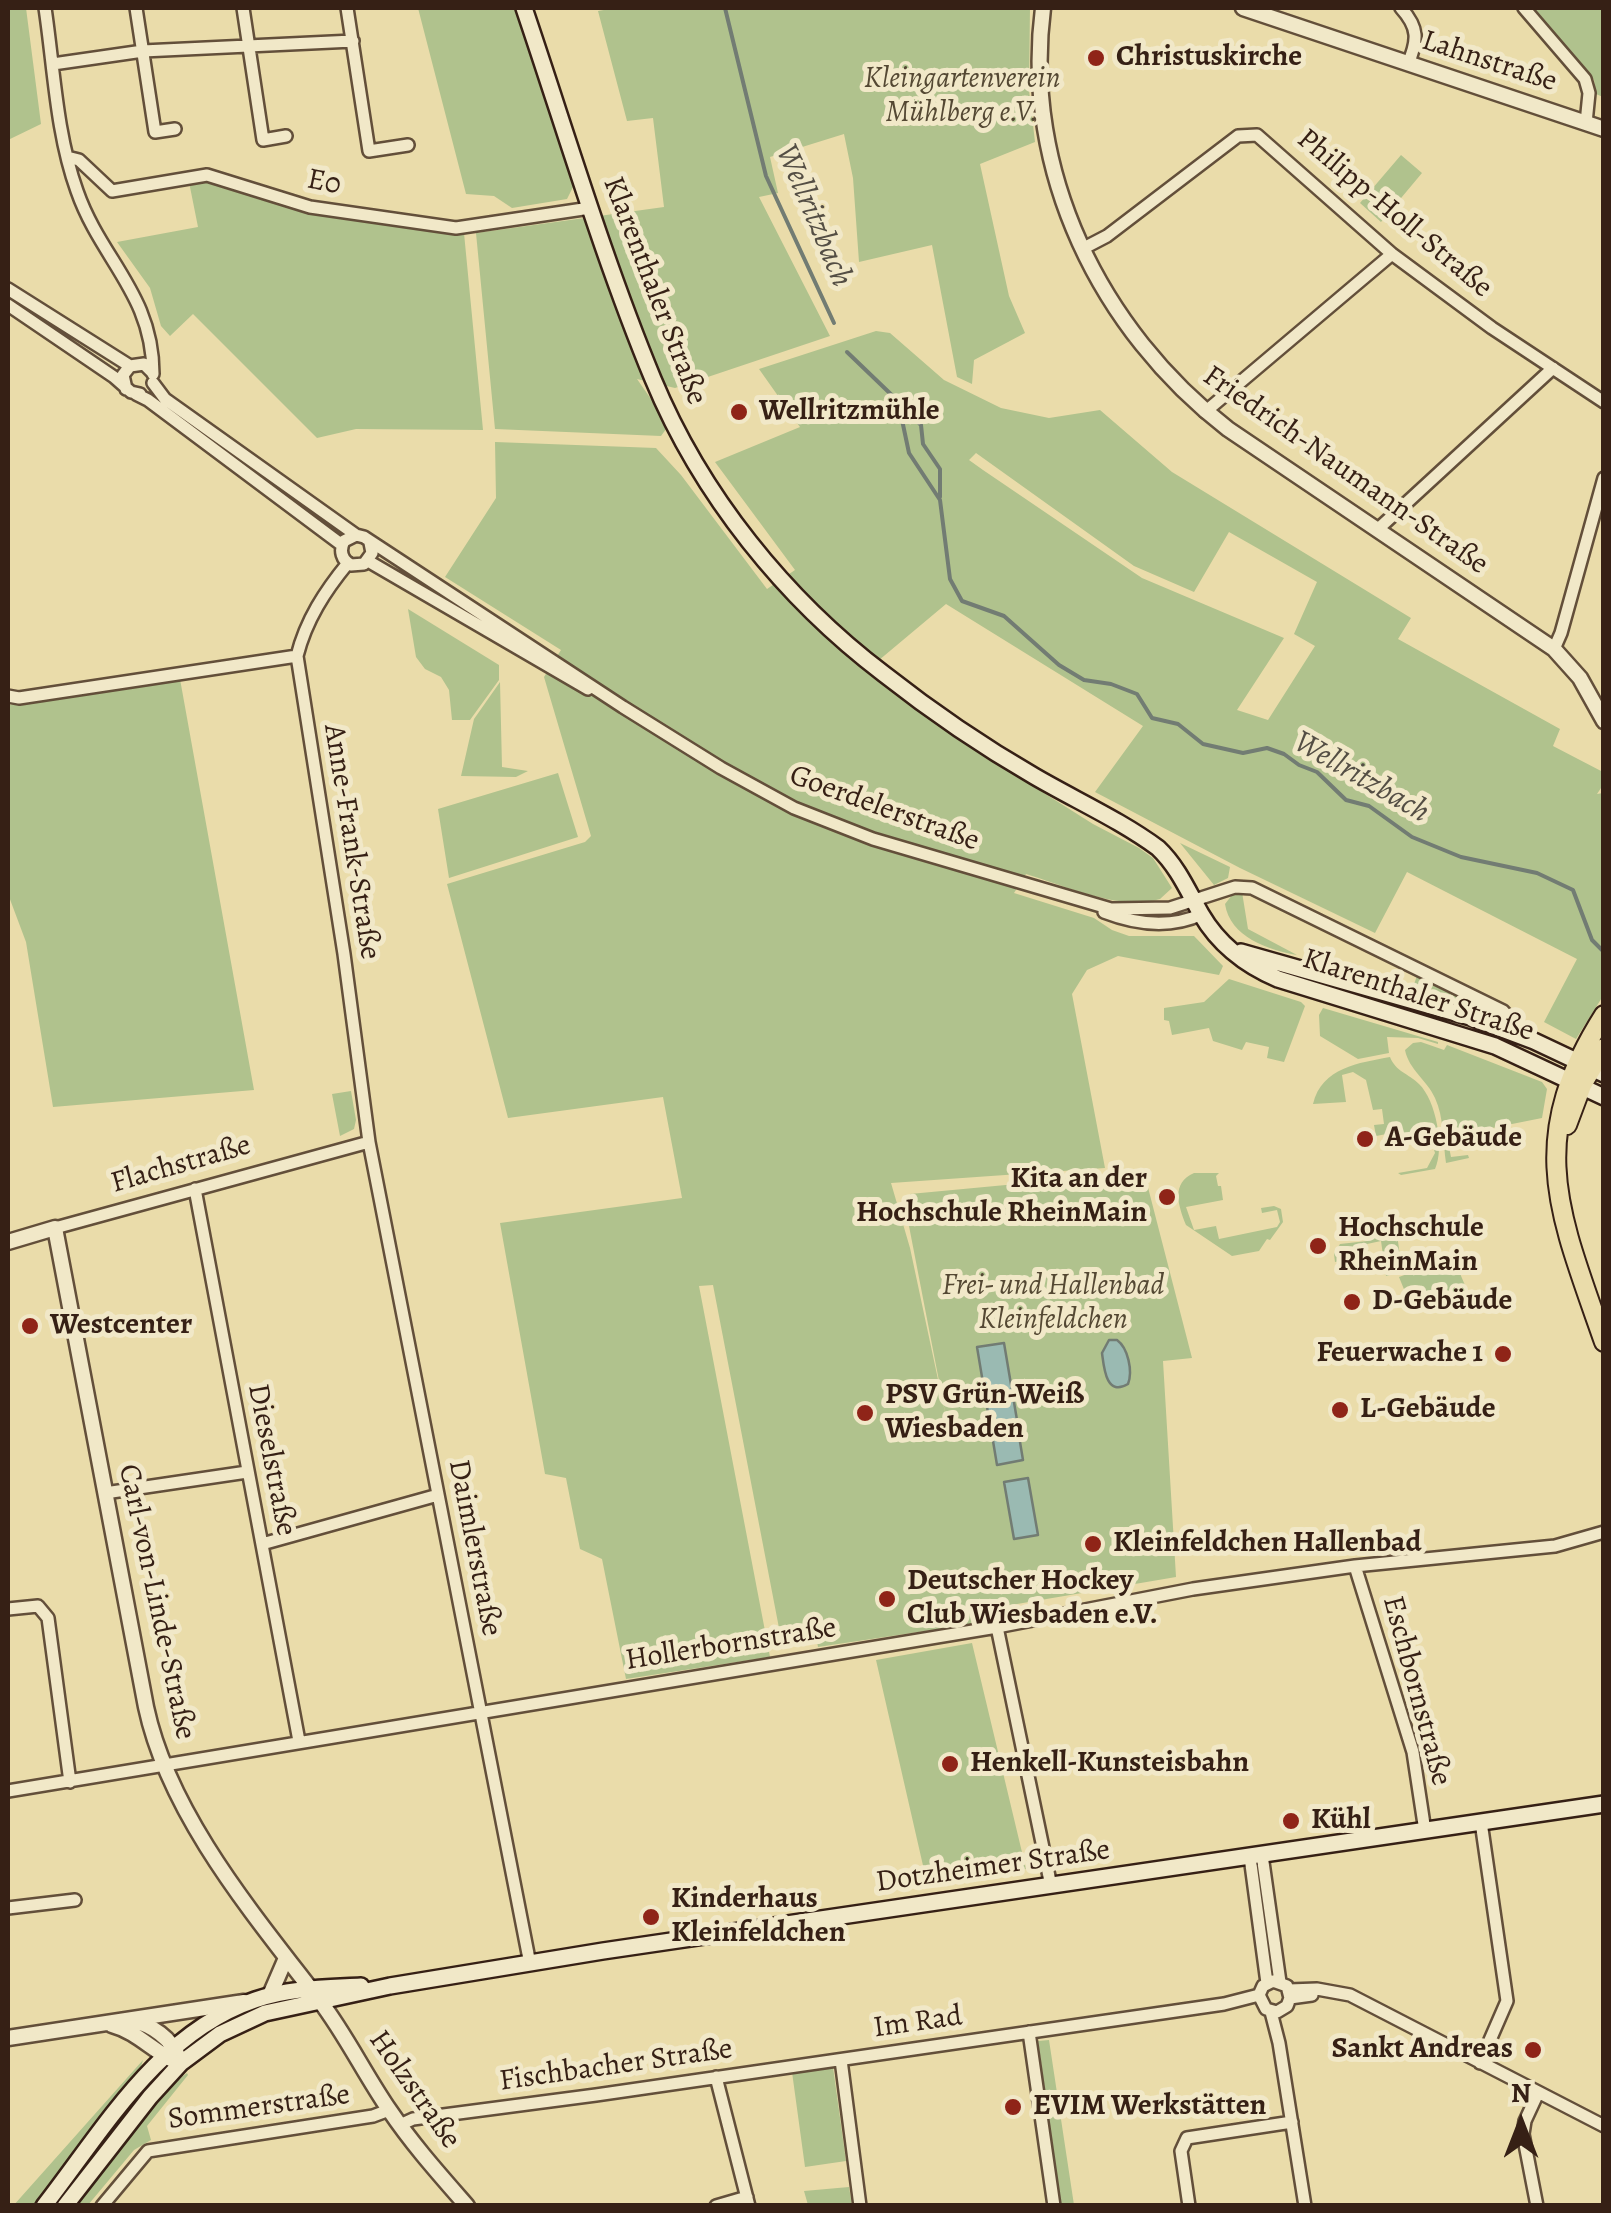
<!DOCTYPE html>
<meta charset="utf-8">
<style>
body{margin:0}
#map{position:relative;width:1611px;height:2213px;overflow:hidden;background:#eadcaa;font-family:Alegreya,serif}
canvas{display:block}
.frame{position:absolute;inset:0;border:10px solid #362015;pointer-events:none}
.north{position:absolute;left:1471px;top:2073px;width:100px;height:100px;-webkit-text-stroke:8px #f1e8c8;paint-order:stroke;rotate:0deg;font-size:28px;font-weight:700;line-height:40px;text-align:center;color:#362015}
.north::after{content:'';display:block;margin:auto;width:35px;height:45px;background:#362015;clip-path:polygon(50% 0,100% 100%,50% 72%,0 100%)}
</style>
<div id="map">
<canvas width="1611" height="2213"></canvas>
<div class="frame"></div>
<div class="north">N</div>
</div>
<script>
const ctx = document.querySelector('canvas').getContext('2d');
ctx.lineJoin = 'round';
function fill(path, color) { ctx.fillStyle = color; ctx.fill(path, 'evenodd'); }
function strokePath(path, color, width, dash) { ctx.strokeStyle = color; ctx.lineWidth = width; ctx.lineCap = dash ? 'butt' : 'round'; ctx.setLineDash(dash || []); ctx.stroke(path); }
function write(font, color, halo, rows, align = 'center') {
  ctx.font = font + ' Alegreya,serif'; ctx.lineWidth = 10; ctx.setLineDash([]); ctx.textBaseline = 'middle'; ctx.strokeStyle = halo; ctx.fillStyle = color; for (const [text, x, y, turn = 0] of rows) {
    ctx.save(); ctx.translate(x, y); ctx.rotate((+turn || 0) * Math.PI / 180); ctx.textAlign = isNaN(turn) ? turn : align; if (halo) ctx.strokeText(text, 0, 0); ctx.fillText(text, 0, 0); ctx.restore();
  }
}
const green = new Path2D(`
 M8 8H26L41 124 8 140Z
 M418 8H518L567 153 574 185 567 199 512 208 494 196 466 194Z
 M615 8H1030L1029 90 1035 142 980 164 1009 296 1025 333 974 360 972 384 957 377 932 245 859 262 853 178 844 134 770 157 778 193 759 197 830 336 675 388 637 379 669 425 661 436 495 429 476 233 664 207 653 118 627 121 598 11Z
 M1534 8H1603V97L1596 94 1594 80Z
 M1401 155 1422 173 1381 222 1360 203Z
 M208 179 302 210 464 233 483 430 356 429 317 438 193 314 170 336 161 326 150 288 117 242 198 227 189 182Z
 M876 331 890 333 944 380 1001 408 1049 418 1100 410 1172 472 1411 618 1398 639 1560 729 1553 746 1603 772V785L1597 794 1603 793V996L1576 1039 1544 1022 1577 959 1407 872 1375 933 1240 868 1095 792 1143 726 946 604 866 671 963 742 1093 824 1139 848 1153 858 1172 888 1160 899C1118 911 1066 886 1026 874L1014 893 1094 918 1112 930 1129 936H1194L1223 966 1219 975 1118 956 1087 970 1072 994 1105 1168 891 1183 910 1248 946 1417 909 1226 915 1223 910 1194 1144 1172 1192 1358 1163 1361 1176 1577 970 1612 972 1624 818 1647 814 1625 779 1628 713 1285 699 1286 770 1657 626 1679 602 1559 580 1549 566 1478 545 1474 500 1223 682 1198 663 1097 508 1118 447 884 585 842 591 836 544 677 561 650 445 577 496 498 495 442 656 448 681 475 767 589 795 570 715 462 800 427 759 369ZM976 453 1134 566 1194 592 1229 532 1317 582 1294 634 1315 646 1268 720 1237 710 1284 638 1142 578 983 470 969 460Z
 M408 609 499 665V680L470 720H452L449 690 441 677 425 669 416 657Z
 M180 679 254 1090 53 1107 26 942 8 894V705Z
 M500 682 502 767 528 771 516 777 461 776 474 719Z
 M558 773 578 837 449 878 438 809Z
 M1180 843 1230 867 1228 878 1214 885Z
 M1242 892 1248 929 1297 955C1268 950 1230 937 1225 904L1232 895Z
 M1417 976 1503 1014 1508 1023 1411 992Z
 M1229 979 1301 1002 1305 1006 1284 1062 1267 1058 1269 1047 1246 1042 1242 1050 1213 1041 1209 1028 1172 1035 1169 1021 1164 1020V1008L1204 1002Z
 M1323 1008 1438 1042V1044L1418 1038 1387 1037 1389 1053 1358 1059 1320 1036 1319 1015Z
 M1421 1042 1444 1050 1447 1045 1542 1082 1547 1089 1542 1118 1447 1137 1451 1157 1468 1155 1469 1158 1446 1163C1443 1143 1444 1117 1435 1098 1427 1080 1409 1070 1405 1050L1413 1043Z
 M1390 1057C1396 1072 1408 1073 1419 1084 1436 1100 1445 1148 1435 1169L1401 1175 1398 1173 1427 1168 1435 1153 1431 1140 1409 1143 1392 1133 1376 1136 1374 1125 1384 1124 1382 1109 1373 1110 1366 1080 1353 1072 1342 1075 1346 1102 1313 1104C1322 1067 1359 1063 1390 1057Z
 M351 1091 356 1120 354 1129 340 1136 332 1094Z
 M1194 1173H1219L1216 1176 1218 1186H1221L1223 1200 1186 1207 1194 1230 1216 1226 1219 1239 1277 1227 1280 1222 1277 1210 1262 1213 1261 1208 1274 1206 1281 1209 1283 1222 1270 1240 1267 1239 1259 1251 1232 1256 1186 1225C1178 1205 1171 1183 1194 1173Z
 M1396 1226 1402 1272 1386 1276 1381 1241 1367 1244 1369 1255 1335 1262 1334 1254 1340 1244 1367 1241 1379 1230Z
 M1453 1257 1467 1290 1412 1309 1399 1277Z
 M972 1643 1026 1869 927 1883 876 1660Z
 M1049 2040 1074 2205H1061L1038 2041Z
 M143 2060 139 2073 35 2205 13 2206Z
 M833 2067 846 2161 805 2167 792 2072Z
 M187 2073 188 2075 147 2126 151 2140 134 2150 88 2205 76 2206 130 2130 171 2085Z
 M849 2187 852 2205H808L804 2191Z`);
const water = new Path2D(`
 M1109 1340H1117C1128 1348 1133 1371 1128 1384 1106 1397 1104 1368 1102 1353Z
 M1004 1343 1017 1420 990 1425 977 1347Z
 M1018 1430 1023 1460 997 1465 992 1435Z
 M1028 1478 1038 1535 1014 1539 1004 1482Z`);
const stream = new Path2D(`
 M725 8 766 176 834 323
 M847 352 898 401 909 453 940 500 950 579 962 601 1004 616 1059 665 1084 680 1111 684 1137 694 1152 718 1178 724 1203 744 1243 753 1267 748 1284 754 1299 765 1317 772 1346 800 1369 806 1412 837 1461 857 1537 873 1573 890 1592 940 1604 952
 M902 405 921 425 923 444 940 469V497`);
const minor = new Path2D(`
 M45 8C54 68 56 133 77 191 101 260 153 294 153 374
 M136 8 155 132 175 129
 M243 8 263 140 286 136
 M347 8 369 151 408 145
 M1401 8C1419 28 1418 40 1408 64
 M1524 8 1585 79 1589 93 1586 123
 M53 64 143 51 353 41
 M67 157 79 160 112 191 207 175 310 207 456 228 590 208
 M1082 249 1107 236 1238 136 1257 135 1392 254 1492 328 1604 402
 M8 289 130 366
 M8 305 114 377 131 392 140 394
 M153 383 165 399 356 535
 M126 389 123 375 130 366 144 364 153 373
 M136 394 148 400 342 545
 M1205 412 1392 254
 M1377 530 1553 368
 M370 543 372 553 364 564 351 565C342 560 339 551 344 541L356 535 364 537 623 707 721 768 794 808 873 839 1111 909 1170 908 1235 887 1252 888 1503 1011 1513 1022 1518 1035
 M368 561 588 689
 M348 563C325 591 306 620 297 656L344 954 369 1142 530 1964
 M1554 649 1561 633 1604 478
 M8 696 19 698 297 656
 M1104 912C1135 924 1170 929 1202 914
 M195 1189 299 1741
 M55 1228 369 1142
 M105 1493 247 1472
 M262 1544 438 1495
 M1355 1566 1413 1752 1425 1831
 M8 1609 38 1606 48 1618 70 1782
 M997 1627 1051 1886
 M8 1791 997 1627 1193 1589 1355 1566 1555 1546 1604 1532
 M1262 1855 1280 1982
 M1250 1857 1267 1983
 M8 1908 75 1900
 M1289 1990 1317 1989 1350 1995 1604 2126
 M1290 1998 1287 1986 1273 1981 1263 1986 1259 1995 1266 2009 1277 2012 1287 2006 1290 1998 1312 1995
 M1271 2012 1279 2043 1305 2206
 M1029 2032 1054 2206
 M841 2060 860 2206
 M1480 2063 1507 2001 1481 1822
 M716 2077 749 2206
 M400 2125 413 2119 596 2095 1224 2004 1259 1995
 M102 2206 148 2151 373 2116 389 2110
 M716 2206 747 2197
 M1189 2206 1181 2151 1187 2138 1292 2122
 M1537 2206 1523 2134 1525 2121 1538 2093`);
const tertiary = new Path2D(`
 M1043 8C1022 171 1100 330 1228 429L1554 649 1580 678 1604 721
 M1243 8 1604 129
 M8 1242 55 1228 146 1707C169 1815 254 1915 320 2001 346 2035 365 2075 390 2111 413 2145 440 2175 467 2206
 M270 1995 286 1958
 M131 2020C152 2025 171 2038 179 2058
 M112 2025C138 2032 152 2051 175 2061
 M8 2038 244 2002`);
const secondary = new Path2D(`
 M524 8C566 132 603 258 653 379 701 495 785 599 884 674 931 711 982 746 1034 776 1075 800 1120 820 1158 848 1178 867 1188 891 1201 914 1219 945 1245 965 1278 979L1495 1046 1604 1097
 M1241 952 1470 1017 1534 1041 1604 1074
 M44 2206C104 2129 158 2033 255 2000 289 1988 326 1988 361 1986
 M65 2206 150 2097 181 2063 220 2034 265 2013 390 1986 603 1951 1604 1804`);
const primary = new Path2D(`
 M1604 1015C1524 1141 1559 1213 1604 1342
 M1567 1125 1582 1085 1604 1048`);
const markers = [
 [1096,58,10,"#8f2418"],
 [739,412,10,"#8f2418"],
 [1365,1139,10,"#8f2418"],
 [1167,1197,10,"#8f2418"],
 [1318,1246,10,"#8f2418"],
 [1352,1302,10,"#8f2418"],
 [30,1326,10,"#8f2418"],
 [1503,1354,10,"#8f2418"],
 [1340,1410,10,"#8f2418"],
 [865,1413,10,"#8f2418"],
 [1093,1544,10,"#8f2418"],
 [887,1599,10,"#8f2418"],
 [950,1764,10,"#8f2418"],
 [1291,1821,10,"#8f2418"],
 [651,1917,10,"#8f2418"],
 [1533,2050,10,"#8f2418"],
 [1013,2107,10,"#8f2418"]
];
const poiNames = [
 ["Christuskirche",1116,58],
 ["Wellritzmühle",759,412],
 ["A-Gebäude",1385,1139],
 ["Kita an der",1147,1180,"right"],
 ["Hochschule RheinMain",1147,1214,"right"],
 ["Hochschule",1338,1229],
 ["RheinMain",1338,1263],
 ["D-Gebäude",1372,1302],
 ["Westcenter",50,1326],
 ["Feuerwache 1",1483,1354,"right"],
 ["PSV Grün-Weiß",885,1396],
 ["Wiesbaden",885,1430],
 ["L-Gebäude",1360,1410],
 ["Kleinfeldchen Hallenbad",1113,1544],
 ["Deutscher Hockey",907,1582],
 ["Club Wiesbaden e.V.",907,1616],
 ["Henkell-Kunsteisbahn",970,1764],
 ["Kühl",1311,1821],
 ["Kinderhaus",671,1900],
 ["Kleinfeldchen",671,1934],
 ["Sankt Andreas",1513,2050,"right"],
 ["EVIM Werkstätten",1033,2107]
];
const streetNames = [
 ["Lahnstraße",1489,62,18],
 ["E0",324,183,11],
 ["Philipp-Holl-Straße",1394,214,40],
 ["Klarenthaler Straße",654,291,69],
 ["Friedrich-Naumann-Straße",1345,471,35],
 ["Goerdelerstraße",884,809,20],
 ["Anne-Frank-Straße",351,842,81],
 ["Klarenthaler Straße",1418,996,18],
 ["Flachstraße",181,1165,-16],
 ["Dieselstraße",271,1460,79],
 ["Daimlerstraße",474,1548,79],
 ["Carl-von-Linde-Straße",156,1602,78],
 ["Hollerbornstraße",731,1645,-9],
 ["Eschbornstraße",1416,1691,75],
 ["Dotzheimer Straße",993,1867,-8],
 ["Im Rad",918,2023,-8],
 ["Fischbacher Straße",616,2066,-8],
 ["Holzstraße",414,2090,55],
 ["Sommerstraße",259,2108,-8]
];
const parkNames = [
 ["Kleingartenverein",962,80],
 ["Mühlberg e.V.",962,114],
 ["Frei- und Hallenbad",1053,1287],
 ["Kleinfeldchen",1053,1321]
];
const waterNames = [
 ["Wellritzbach",813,216,67],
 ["Wellritzbach",1361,778,30]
];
fill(green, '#b0c28d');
fill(water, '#9abab2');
strokePath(water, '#727c73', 2.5);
strokePath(stream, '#727c73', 4);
strokePath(minor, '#634f3a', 16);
strokePath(tertiary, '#634f3a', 19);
strokePath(secondary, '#362015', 20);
strokePath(primary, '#362015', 22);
strokePath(minor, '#f1e8c8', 11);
strokePath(tertiary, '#f1e8c8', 14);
strokePath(secondary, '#f1e8c8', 15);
strokePath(primary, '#eadcaa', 18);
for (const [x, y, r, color] of markers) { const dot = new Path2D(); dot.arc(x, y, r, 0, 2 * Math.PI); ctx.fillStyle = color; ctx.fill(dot); strokePath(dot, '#f1e8c8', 4); }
write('bold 30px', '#362015', '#f1e8c8', poiNames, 'left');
write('30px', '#362015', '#f1e8c8', streetNames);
write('italic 30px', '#544833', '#f1e8c8', parkNames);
write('italic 32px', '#544e44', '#f1e8c8', waterNames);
</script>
